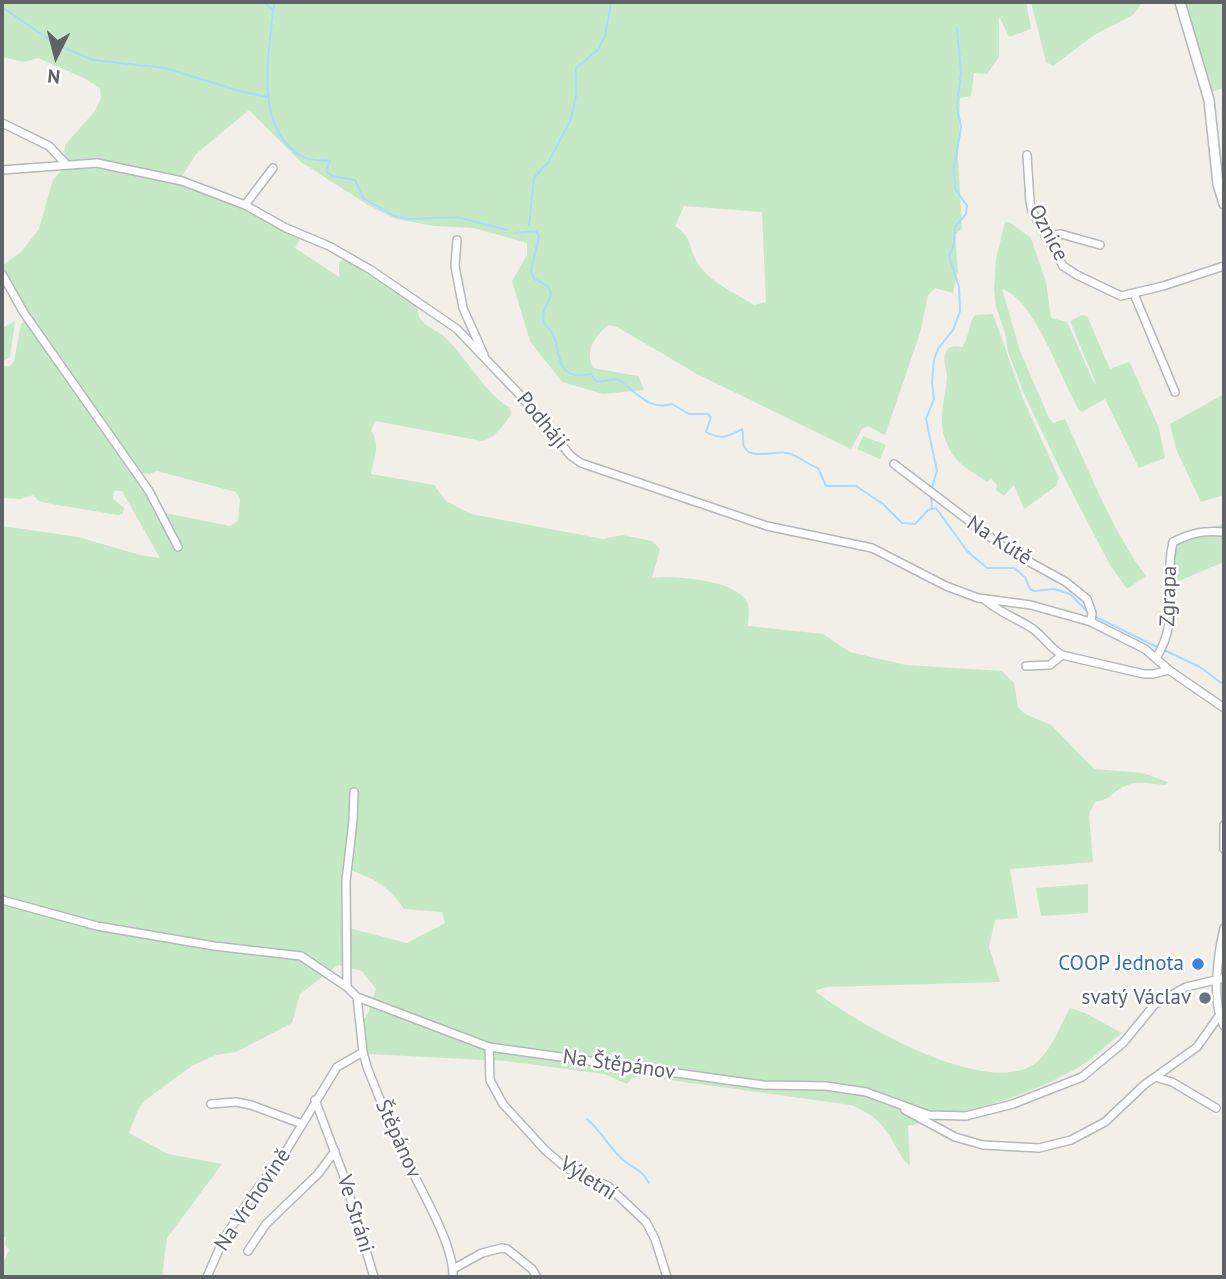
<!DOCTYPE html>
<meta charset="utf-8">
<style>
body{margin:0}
#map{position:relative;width:1226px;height:1279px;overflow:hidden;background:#f1efe8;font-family:"PT Sans",sans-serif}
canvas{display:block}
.frame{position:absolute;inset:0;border:4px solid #5f6368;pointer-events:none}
.north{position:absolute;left:21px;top:21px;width:70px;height:70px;-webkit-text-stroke:5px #fff;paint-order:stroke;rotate:186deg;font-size:19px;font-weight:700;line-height:28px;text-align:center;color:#5f6368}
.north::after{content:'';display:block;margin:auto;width:24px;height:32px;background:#5f6368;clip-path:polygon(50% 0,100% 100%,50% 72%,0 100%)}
</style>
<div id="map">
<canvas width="1226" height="1279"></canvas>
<div class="frame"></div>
<div class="north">N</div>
</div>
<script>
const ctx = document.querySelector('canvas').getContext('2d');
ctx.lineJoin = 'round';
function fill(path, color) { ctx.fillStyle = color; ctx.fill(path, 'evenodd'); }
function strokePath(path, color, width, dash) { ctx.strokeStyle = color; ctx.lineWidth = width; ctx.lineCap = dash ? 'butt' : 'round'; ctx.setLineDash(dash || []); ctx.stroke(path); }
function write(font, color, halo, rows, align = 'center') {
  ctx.font = font + ' "PT Sans",sans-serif'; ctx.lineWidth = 5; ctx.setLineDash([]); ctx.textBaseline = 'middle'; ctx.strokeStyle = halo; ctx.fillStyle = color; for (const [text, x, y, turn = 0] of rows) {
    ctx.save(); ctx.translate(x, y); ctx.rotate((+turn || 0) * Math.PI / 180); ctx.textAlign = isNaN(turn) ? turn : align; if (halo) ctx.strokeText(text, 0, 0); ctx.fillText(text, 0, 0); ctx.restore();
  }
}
const green = new Path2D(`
 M2 2H1026L1031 29 1009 37 999 16V57L987 74 974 73 971 96 960 98 958 158 962 228 955 235 958 271 953 293 935 288 928 295 920 333 885 435 868 426 862 429 851 449 697 374 617 327 608 325C594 337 585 350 593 368L638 376 644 390 603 394 562 382 530 341 512 281 527 255V243L474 228 434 226 396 219 368 205 301 162 249 110 196 154 177 184 242 208 301 237 295 248 339 277V263L344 259 361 268 418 308C416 326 436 328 446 338 469 361 482 390 510 408L511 414C505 424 494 439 482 441L375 421 371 431C381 445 374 458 371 474L434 485 446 501 471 514 603 539 622 535 652 541 660 549 652 578C674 575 740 580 748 604 750 610 748 619 748 626L823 634 850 652 906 665 1002 671 1014 683 1018 707 1025 714 1051 725 1094 769 1143 773 1168 782 1166 785C1153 784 1137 780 1125 786 1111 792 1115 798 1095 802L1089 814 1093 862 1010 869 1018 918 995 920 989 947 1000 982 826 987 815 991C857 1024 987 1099 1036 1063 1052 1050 1060 1025 1070 1008L1085 1013 1122 1033C1106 1045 1091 1061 1074 1070 1023 1098 964 1113 908 1126L910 1166C903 1160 901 1155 896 1147 885 1126 874 1114 851 1105L641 1076 632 1078 627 1084 604 1074 506 1061 368 1054 358 1030 368 1013 376 989 362 971 338 965 300 994 292 1023 236 1052 216 1055 193 1065 144 1101 137 1112 129 1133 168 1154 222 1164 167 1238 162 1277H2V1266L9 1250 5 1244 6 1237 2 1236V526L78 537 140 555 160 558 122 491H114L113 499 124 508 123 514 118 515 46 503 39 501 33 495 21 499 2 498V366H10L14 361 21 324 29 317 2 266 22 251 39 229 53 180 63 169 65 145 95 111 101 98 100 88 84 78 38 58 24 62 2 57ZM684 206 762 212 766 302 754 305C735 293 709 282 697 262 688 246 692 237 675 226ZM157 471 236 492 240 499 238 521 230 526 165 513 141 473 149 474ZM343 868C371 877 388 884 404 909L442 912 445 923 407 943 341 926Z
 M1031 2H1139L1140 6 1133 15 1094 35 1053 66 1046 62Z
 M1184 2H1224V88L1210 92Z
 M1005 222H1009L1031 238 1046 282 1051 318 1067 322 1094 383 1096 384 1070 321 1082 315 1087 316 1110 369 1129 362 1131 365 1159 428 1165 458 1139 468 1105 399 1082 412 1080 411C1061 381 1036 300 1002 289L1020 351 1049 418 1053 423 1065 419C1090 472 1111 529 1146 576L1127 589 1110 565 1061 471 1025 396 1008 352 1005 333 996 307 994 290 996 259Z
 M993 314 1024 401 1059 478 1056 486 1024 509 1014 485 1004 496 996 490 997 485 991 479 987 482C971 471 955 463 948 446 936 422 945 402 947 377 947 368 941 359 947 350 951 345 956 346 962 347 970 337 968 324 975 315Z
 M15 321 10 357 2 362V328Z
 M1224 394V495L1201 502 1176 449 1170 424Z
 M863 436 886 445 880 459 857 449Z
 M1224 523V562L1176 582 1173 581V552L1181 540Z
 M1088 884V913L1041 916 1036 888Z`);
const stream = new Path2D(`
 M263 2 273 10C269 57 253 129 303 157 310 161 322 160 330 161L326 171 332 176 355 180 363 198 393 215 408 219 457 217 507 230
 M2 7 57 45 93 60 165 68 243 92 268 97
 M273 10 275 2
 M529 225 534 178 548 163 571 119 576 95V68L598 50 605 36 611 2
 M515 233 536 231 539 236 531 271 534 279C567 292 541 302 543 319 544 326 549 327 552 333 563 349 551 382 591 374L595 380 599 382 617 379C638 392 647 411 672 404L689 414H708L711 417 706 432C720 440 728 437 742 429 744 434 742 441 744 446 749 461 777 450 787 453 798 455 806 464 818 468L826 486H856L883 504 902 523 915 524 928 510 936 508 967 551 987 568H1014L1025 577 1030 589 1034 591 1054 589 1070 594 1088 612
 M932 487 937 471 926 419 934 399 932 382 934 360 938 349 953 330 960 311 959 287 949 256 954 244 955 227 966 214 967 206 955 188 954 170 961 127 957 107 961 73 957 28
 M931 497 932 507
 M1096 617 1157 647
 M1162 649 1200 667 1224 685
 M1223 976 1224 967
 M1223 982 1224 1007
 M587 1119C601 1131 612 1151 624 1161 636 1170 641 1169 649 1183`);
const minor = new Path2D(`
 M2 123 49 146 66 164
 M1027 155 1030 202 1032 211 1063 266 1077 275 1121 296 1163 286 1224 266
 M2 170 97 163 182 181 245 205 286 228 329 246 371 270 457 329 520 395 571 456 581 463 767 526 872 548 946 586 978 598 1031 605 1091 622 1145 649 1169 670 1224 708
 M245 205 273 168
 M1045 236 1061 234 1100 245
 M457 240 455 266 463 308 484 355
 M2 274 24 313 149 491 178 547
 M1134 294 1175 392
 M894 464 1006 549 1066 582 1087 599 1092 613 1091 622
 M985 600C1000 613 1017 618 1033 629 1044 637 1050 648 1062 655
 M1156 658C1181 620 1163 584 1173 542 1191 533 1204 530 1224 532
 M1026 666 1050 665 1062 655 1144 674H1153L1169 670
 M1224 825V849
 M2 900 97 926 214 946 301 956 347 987 357 997 489 1047 763 1085 826 1086 866 1092 929 1115 966 1116 1013 1104 1082 1077 1123 1043 1155 1004 1186 987 1224 978
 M1224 928C1218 953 1211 1003 1224 1026
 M347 987 346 881 353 821 354 792
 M357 997 363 1052 367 1067C379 1097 391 1128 405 1157 420 1189 454 1244 453 1277
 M489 1047 490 1080 503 1104 545 1150 566 1168 608 1186 646 1222 655 1239 667 1277
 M1155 1077 1172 1082 1216 1108
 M315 1100 343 1174 374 1277
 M211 1104 236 1102 251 1105 302 1124
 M905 1110 955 1137 983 1145 1039 1148 1071 1140 1105 1122 1144 1085 1197 1047 1219 1016
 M248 1251 266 1224 318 1174 335 1151
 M453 1269 482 1253 502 1248 507 1249 532 1269 537 1277
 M207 1277 224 1238 257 1189 283 1156 337 1067 363 1052`);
const tertiary = new Path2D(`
 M1180 2 1209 100 1218 184 1224 204`);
const markers = [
 [1198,964,7,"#3f7fe0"],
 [1205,998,7,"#6b7280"]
];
const streetNames = [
 ["Oznice",1048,233,62],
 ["Podhájí",542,421,50],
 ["Na Kútě",999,541,33],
 ["Zgrapa",1169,596,-88],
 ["Na Štěpánov",619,1065,8],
 ["Štěpánov",398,1139,66],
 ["Výletní",588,1179,32],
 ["Na Vrchovině",253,1200,-56],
 ["Ve Stráni",355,1214,73]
];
const shopNames = [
 ["COOP Jednota",1184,964]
];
const worshipNames = [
 ["svatý Václav",1191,998]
];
fill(green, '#c5e8c5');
strokePath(stream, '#aadaff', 2);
strokePath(minor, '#b5b8bc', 10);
strokePath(tertiary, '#b5b8bc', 12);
strokePath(minor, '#fff', 7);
strokePath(tertiary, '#fff', 9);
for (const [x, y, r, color] of markers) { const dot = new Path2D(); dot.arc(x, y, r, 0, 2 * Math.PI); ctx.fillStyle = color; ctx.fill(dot); strokePath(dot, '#fff', 2.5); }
write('21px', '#5f6368', '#fff', streetNames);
write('21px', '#366cbe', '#fff', shopNames, 'right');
write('21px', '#5b616d', '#fff', worshipNames, 'right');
</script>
